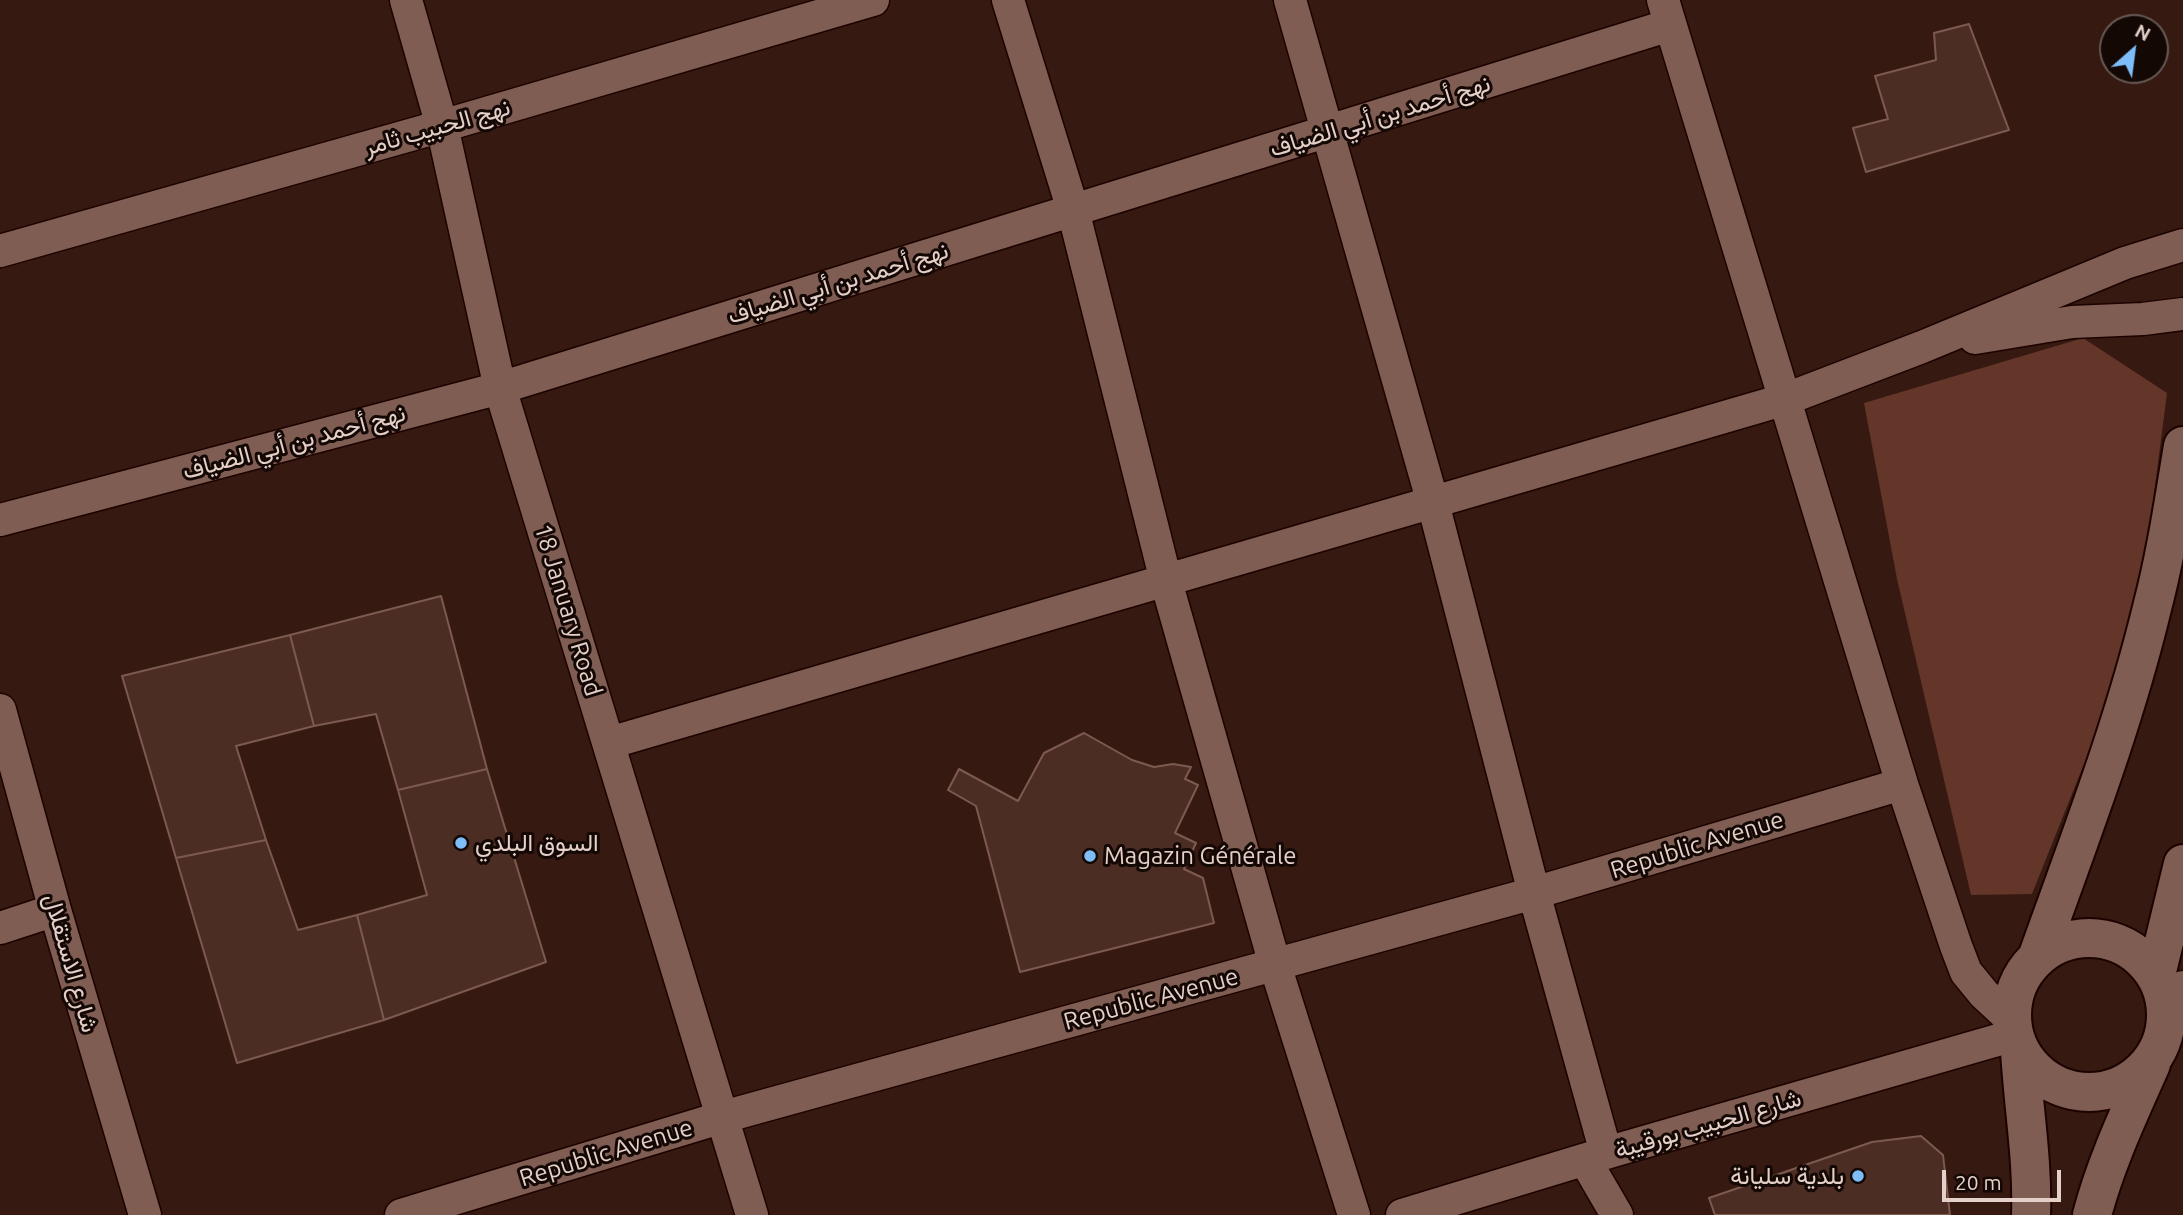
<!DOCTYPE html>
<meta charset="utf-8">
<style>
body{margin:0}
#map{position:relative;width:2183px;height:1215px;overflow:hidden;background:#361910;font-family:Ubuntu,sans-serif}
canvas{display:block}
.north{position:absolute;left:2099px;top:14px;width:70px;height:70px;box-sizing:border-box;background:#140805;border:2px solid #675853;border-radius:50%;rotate:28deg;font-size:19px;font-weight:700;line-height:28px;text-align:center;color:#e4cfc9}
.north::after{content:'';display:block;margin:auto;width:24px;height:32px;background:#7dbef9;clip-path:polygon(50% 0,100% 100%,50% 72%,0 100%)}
.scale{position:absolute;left:1942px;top:1170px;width:119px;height:32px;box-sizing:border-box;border:4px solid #e4cfc9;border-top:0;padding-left:9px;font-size:21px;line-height:24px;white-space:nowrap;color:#e4cfc9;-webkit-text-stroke:5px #140805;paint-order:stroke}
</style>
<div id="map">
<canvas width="2183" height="1215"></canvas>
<div class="north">N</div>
<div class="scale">20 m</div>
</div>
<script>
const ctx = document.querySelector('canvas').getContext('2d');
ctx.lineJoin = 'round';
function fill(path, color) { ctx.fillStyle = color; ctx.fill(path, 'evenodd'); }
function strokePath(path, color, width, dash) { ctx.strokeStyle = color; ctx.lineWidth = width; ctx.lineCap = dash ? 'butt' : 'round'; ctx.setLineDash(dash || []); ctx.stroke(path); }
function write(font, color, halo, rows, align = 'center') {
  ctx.font = font + ' Ubuntu,Vazirmatn,sans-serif'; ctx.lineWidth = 6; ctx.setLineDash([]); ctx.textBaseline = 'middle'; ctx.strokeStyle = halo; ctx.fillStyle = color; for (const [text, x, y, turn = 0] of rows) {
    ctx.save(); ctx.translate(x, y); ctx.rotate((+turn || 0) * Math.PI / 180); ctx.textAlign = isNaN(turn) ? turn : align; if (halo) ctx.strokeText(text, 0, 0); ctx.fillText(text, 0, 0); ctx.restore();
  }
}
const green = new Path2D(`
 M2083 338 2167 393 2136 634 2032 894 1971 895 1897 579 1864 403Z`);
const building = new Path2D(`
 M1969 24 2009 130 1866 172 1853 128 1888 119 1875 76 1936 60 1934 33Z
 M441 596 487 769 398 790 376 714 314 726 290 635Z
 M290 635 314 726 236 746 266 840 176 858 122 676Z
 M1084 733 1132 760 1154 767 1173 764 1191 767 1185 779 1198 785 1175 833 1196 843 1184 869 1203 878 1214 923 1020 972 976 806 948 790 959 769 1018 801 1044 753Z
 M487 769 546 962 384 1020 357 915 427 895 398 790Z
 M266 840 298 930 357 915 384 1020 237 1063 176 858Z
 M1921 1136 1943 1155 1950 1215H1715L1709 1198 1872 1142Z`);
const street = new Path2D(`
 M406 0 442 126 500 388 752 1215
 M1008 0 1073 210 1166 581 1275 965 1354 1215
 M1290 0 1433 503 1534 893 1606 1153
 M1663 0 1902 784 1956 946 1966 972 1984 994 2012 1020
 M0 251 442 126 873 0
 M1975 338 2072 322 2143 319 2183 314
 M0 520 500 388 1670 25
 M0 710 55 910 145 1215
 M609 743 1786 399 1922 347 2125 263 2183 245
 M0 928 55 910
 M2163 993 2183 987
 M1585 1160 1617 1215
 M401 1215 723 1117 1534 893 1902 784
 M1402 1215 1606 1153 2015 1035`);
const secondary = new Path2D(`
 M2012 1015a77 77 0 1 1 154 0a77 77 0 1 1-154 0Z
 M2037 958C2078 843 2123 728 2152 608 2166 555 2174 500 2183 446
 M2156 975 2183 864
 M2020 1050C2023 1105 2033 1160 2031 1215
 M2092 1215C2106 1162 2129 1114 2151 1064`);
const markers = [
 [461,843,7,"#7dbef9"],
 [1090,856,7,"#7dbef9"],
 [1858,1176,7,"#7dbef9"]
];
const streetNames = [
 ["نهج أحمد بن أبي الضياف",1380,116,-17],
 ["نهج الحبيب ثامر",437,127,-16],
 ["نهج أحمد بن أبي الضياف",838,283,-17],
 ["نهج أحمد بن أبي الضياف",294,442,-15],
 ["18 January Road",568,610,73],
 ["Republic Avenue",1697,845,-17],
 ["شارع الاستقلال",71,963,74],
 ["Republic Avenue",1151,999,-15],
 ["شارع الحبيب بورقيبة",1708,1124,-16],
 ["Republic Avenue",606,1153,-17]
];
const poiNames = [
 ["السوق البلدي",475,843],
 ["Magazin Générale",1104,856],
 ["بلدية سليانة",1844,1176,"right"]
];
fill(green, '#633629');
fill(building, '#4c2d24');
strokePath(building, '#7d5a50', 2);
strokePath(street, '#1c0300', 35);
strokePath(secondary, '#1c0300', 42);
strokePath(street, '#805d53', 32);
strokePath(secondary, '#805d53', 38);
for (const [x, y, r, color] of markers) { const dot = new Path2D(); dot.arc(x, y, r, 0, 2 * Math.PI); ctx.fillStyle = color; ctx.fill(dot); strokePath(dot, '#140805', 2.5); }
write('24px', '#e4cfc9', '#140805', streetNames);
write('24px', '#e4cfc9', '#140805', poiNames, 'left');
</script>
